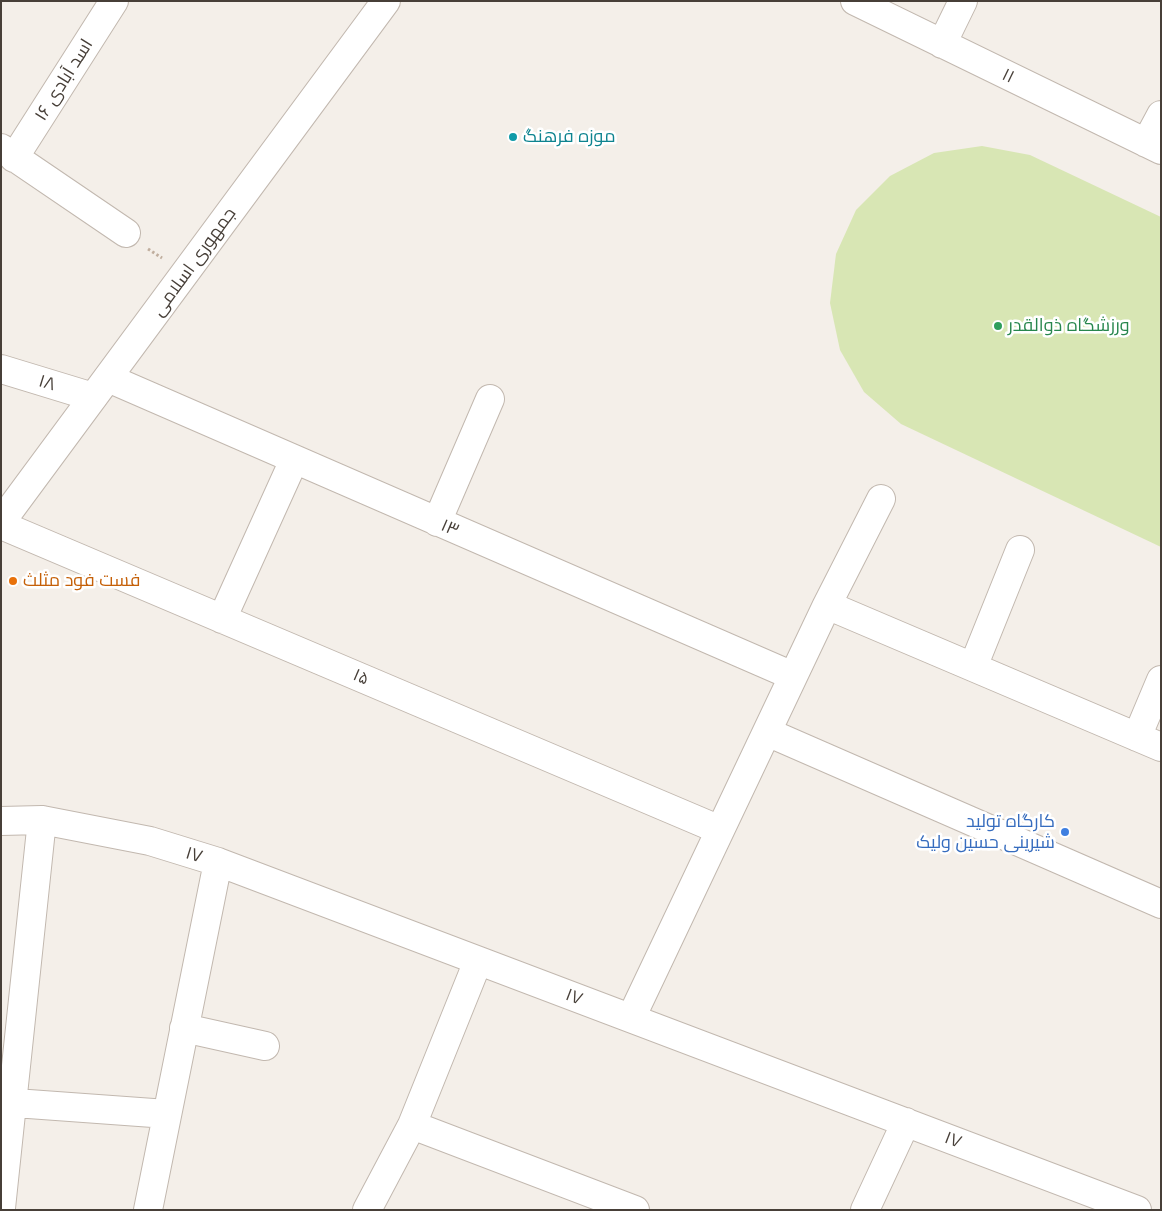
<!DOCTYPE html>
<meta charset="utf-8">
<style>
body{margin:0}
#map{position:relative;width:1162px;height:1211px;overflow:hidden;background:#f4efe9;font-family:Raleway,sans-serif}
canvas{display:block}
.frame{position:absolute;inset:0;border:2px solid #473f38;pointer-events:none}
</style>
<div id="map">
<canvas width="1162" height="1211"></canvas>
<div class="frame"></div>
</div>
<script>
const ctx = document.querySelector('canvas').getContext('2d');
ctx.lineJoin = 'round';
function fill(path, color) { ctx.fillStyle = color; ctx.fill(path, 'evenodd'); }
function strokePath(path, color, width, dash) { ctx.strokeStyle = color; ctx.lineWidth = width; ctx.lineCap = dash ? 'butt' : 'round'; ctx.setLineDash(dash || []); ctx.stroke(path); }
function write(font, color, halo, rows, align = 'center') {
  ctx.font = font + ' Raleway,Cairo,sans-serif'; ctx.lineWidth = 5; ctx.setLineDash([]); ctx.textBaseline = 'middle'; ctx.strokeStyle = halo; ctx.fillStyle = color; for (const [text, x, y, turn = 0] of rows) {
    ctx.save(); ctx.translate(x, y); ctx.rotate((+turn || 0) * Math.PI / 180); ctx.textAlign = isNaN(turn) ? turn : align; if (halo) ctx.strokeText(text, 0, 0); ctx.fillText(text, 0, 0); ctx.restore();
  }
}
const green = new Path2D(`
 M982 146 1030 155 1161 217V547L901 424 864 392 840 350 830 303 836 254 856 210 890 176 934 153Z`);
const path = new Path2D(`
 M148 249 162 258`);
const minor = new Path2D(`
 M855 1 1161 150
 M942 44 963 1
 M1146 143 1161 115
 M1 148 126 233
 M14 158 114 1
 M1 369 93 397
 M108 378 793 676
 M437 522 490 399
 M1 525 720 830
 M827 605 1161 747
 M222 619 294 460
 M973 667 1020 550
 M767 732 1161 904
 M1137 737 1161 680
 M1 821 42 820 150 841 218 862 1137 1210
 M631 1018 827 605 881 499
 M184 1028 265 1046
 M1 1102 167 1114
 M412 1125 635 1210
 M1 1208 42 820
 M148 1210 218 862
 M367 1210 412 1125 478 961
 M865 1210 906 1122`);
const tertiary = new Path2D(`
 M1 522 386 1`);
const markers = [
 [513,137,5,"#0f9aa8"],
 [998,326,5,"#2e9e5b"],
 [13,581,5,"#e8710a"],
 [1065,832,5,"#3f7fe0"]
];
const streetNames = [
 ["۱۱",1008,76,26],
 ["اسد آبادی ۱۶",64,80,-58],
 ["جمهوری اسلامی",194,262,-54],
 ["۱۸",47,383,17],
 ["۱۳",450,528,23],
 ["۱۵",361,677,23],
 ["۱۷",194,855,17],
 ["۱۷",574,997,21],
 ["۱۷",953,1140,21]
];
const cultureNames = [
 ["موزه فرهنگ",523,137]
];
const leisureNames = [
 ["ورزشگاه ذوالقدر",1008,326]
];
const foodNames = [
 ["فست فود مثلث",23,581]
];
const shopNames = [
 ["کارگاه تولید",1055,822],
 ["شیرینی حسین ولیک",1055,843]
];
fill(green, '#d8e6b4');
strokePath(minor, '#c2b8af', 30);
strokePath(tertiary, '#c2b8af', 30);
strokePath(path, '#c0ae9e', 3, [2.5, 2.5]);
strokePath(minor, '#fff', 28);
strokePath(tertiary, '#fff', 28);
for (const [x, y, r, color] of markers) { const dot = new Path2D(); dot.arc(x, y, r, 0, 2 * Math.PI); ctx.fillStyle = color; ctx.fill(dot); strokePath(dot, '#fff', 2); }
write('18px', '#473f38', '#fff', streetNames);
write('18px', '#0d838f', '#fff', cultureNames, 'left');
write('18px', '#27864d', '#fff', leisureNames, 'left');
write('18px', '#c56008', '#fff', foodNames, 'left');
write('18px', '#366cbe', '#fff', shopNames, 'right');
</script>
